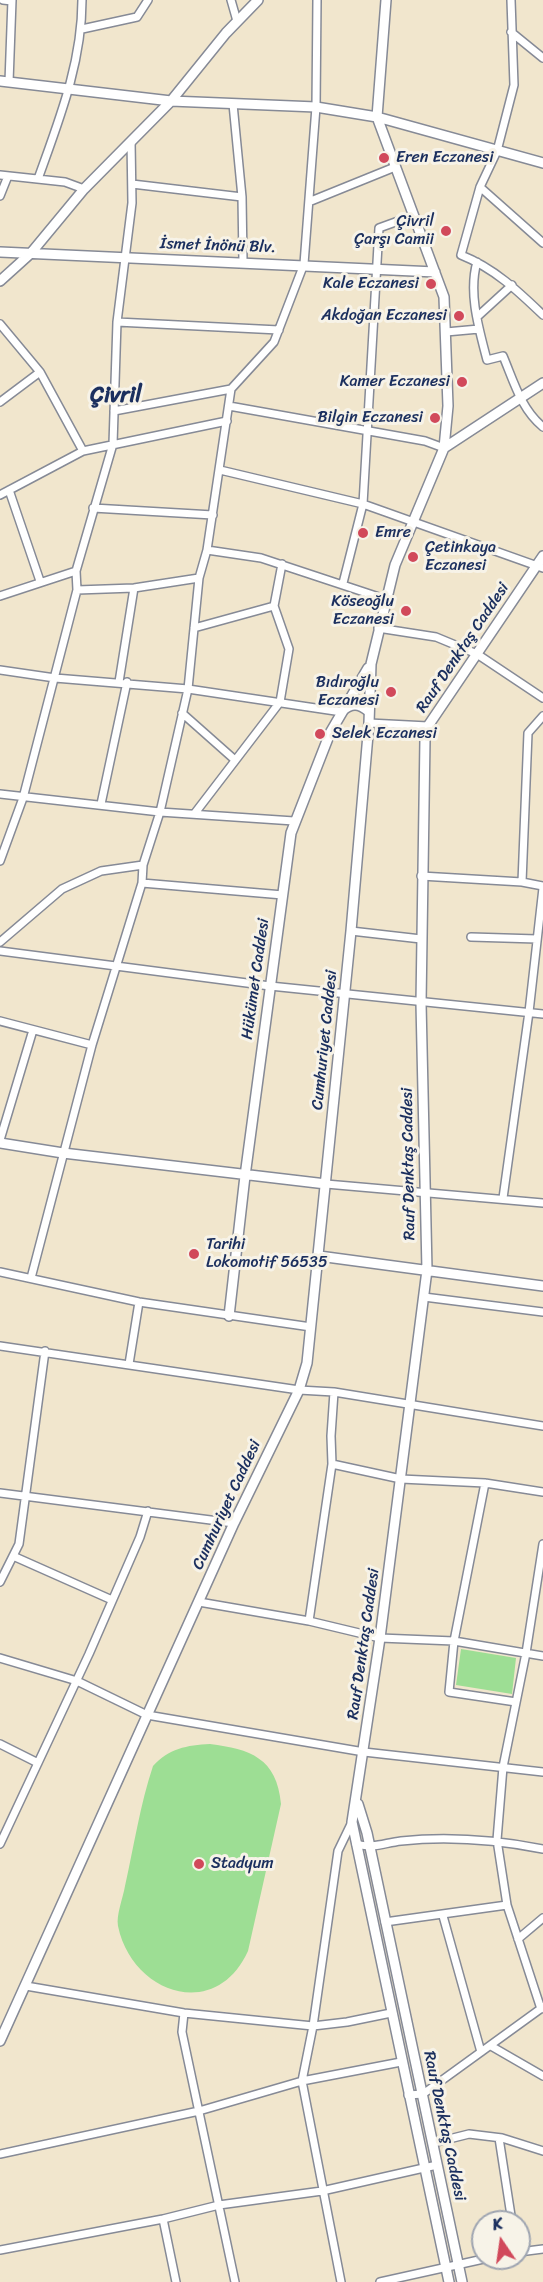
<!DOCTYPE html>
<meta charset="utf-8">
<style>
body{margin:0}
#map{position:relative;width:543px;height:2282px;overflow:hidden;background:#f1e6cd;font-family:Sriracha,sans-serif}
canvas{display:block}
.north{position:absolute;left:471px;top:2210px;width:60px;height:60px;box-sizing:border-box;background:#f7f3e8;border:2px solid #9fa5b1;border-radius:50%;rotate:347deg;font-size:16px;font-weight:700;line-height:24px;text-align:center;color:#1b2f5e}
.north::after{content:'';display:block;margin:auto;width:21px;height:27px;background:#d1495b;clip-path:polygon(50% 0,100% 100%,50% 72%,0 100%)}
</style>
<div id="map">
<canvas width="543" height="2282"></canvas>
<div class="north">K</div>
</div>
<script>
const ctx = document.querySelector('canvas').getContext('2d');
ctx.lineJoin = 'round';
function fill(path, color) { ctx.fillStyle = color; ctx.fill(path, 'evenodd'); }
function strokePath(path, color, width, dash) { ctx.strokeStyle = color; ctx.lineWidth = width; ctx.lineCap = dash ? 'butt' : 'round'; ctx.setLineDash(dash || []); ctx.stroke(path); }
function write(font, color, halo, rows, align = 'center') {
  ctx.font = font + ' Sriracha,sans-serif'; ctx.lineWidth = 6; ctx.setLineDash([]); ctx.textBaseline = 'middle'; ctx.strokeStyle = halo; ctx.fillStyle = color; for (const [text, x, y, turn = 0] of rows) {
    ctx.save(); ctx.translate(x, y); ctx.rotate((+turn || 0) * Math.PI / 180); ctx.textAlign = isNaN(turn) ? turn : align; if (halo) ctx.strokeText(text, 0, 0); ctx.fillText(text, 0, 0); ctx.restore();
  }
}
const green = new Path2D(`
 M461 1649 516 1658 512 1694 456 1685Z
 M210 1744C250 1749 277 1758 281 1804L248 1951C216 2022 132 1994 118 1926 116 1915 123 1898 125 1886 134 1846 140 1805 153 1766 168 1749 187 1745 210 1744Z`);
const street = new Path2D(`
 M3 0 12 1
 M231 0 237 21
 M511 0 514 85 497 151 480 187 461 255C494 268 518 291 543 315
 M82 29 137 17 148 0
 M511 32 543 58
 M9 82 12 0
 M233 104 242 197 243 261
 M0 175 65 182 84 189
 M38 179C59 120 82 63 82 0
 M132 184 242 197
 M480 187 543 243
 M0 196 8 176
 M311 201 395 167
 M477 262C468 293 479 329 487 360L503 356C514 382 521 409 543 427
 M477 317 512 285
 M117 322 279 330
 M0 324 40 372 83 451
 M446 332 479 329
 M0 402 40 372
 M229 406 425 441 444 448
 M114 411 231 389
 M220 470 363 504 543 568
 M9 490 40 581
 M0 495 83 451 227 421
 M93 508 213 515
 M207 550 261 558 385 599
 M343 583 363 504 379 228 412 216
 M77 590 134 588 199 578
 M0 596 76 571
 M194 628 274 606
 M378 628 436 637 477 654 543 698
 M0 670 55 678 188 689 342 712C352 704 358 704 368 712
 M119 682 134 588
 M182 713 235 760
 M369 723 428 726
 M0 794 160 812 294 821
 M101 804 127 682
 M195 813 280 702 289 649 274 606 282 564
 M0 861 23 798 77 590 76 571 113 444 117 322 132 203 131 141
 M421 876 522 882 543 886
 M522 882 528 733 543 716
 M142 883 283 895
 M351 931 421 939
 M471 937 537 939
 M0 942 62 889 101 871 143 865
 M0 951 270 986 543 1014
 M0 1021 92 1045
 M0 1140 33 1030
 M326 1184 543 1203
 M503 1198 529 1012 543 888
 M0 1272 139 1302 311 1327
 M31 1278 92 1045 142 883 143 865 160 812 188 689 199 578 207 550 231 389 274 342 304 264 316 107 317 0
 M424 1297 543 1312
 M0 1346 299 1390 334 1392 543 1426
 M129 1364 139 1302
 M332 1464 401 1479 485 1483 543 1492
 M485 1483 454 1641 449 1692 516 1702
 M0 1493 234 1523
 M13 1556 112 1600
 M0 1582 19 1544 45 1351
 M199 1602 309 1621 380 1638 454 1641 543 1656
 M309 1621 332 1464 331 1436 334 1392
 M0 1658 77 1681 147 1715 364 1752 543 1772
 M0 1744 38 1763
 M0 1844 89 1654 140 1537 148 1511
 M356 1844C373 1849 384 1843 401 1841 448 1836 497 1840 543 1849
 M443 1916 481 2052
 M385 1922 507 1905
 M518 1939 543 1918
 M26 1986 184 2013 313 2026 347 2022 391 2013
 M541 2009 507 1905 497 1840 503 1767 526 1653 543 1544
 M184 2013 182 2032 235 2282
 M491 2046 543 2076
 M408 2095 423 2094 543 2007
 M499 2138 512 2222
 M433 2143 469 2134 502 2138 543 2151
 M0 2154 199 2111 302 2081 401 2062
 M163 2219 176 2282
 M0 2250 163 2219 219 2205 322 2191 437 2165
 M519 2252 543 2249
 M341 2282 302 2081 313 2026 338 1851 352 1822
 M380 2282 488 2258`);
const secondary = new Path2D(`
 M0 81 171 101 316 107 377 117 543 163
 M0 252 435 272
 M0 281 31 253 84 189 171 101 226 33 258 0
 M444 448 543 383
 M0 1143 63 1153 326 1184
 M319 1256 543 1286
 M229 1316 245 1176 291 833 330 733 368 668
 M358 1804 367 1833 462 2282
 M0 2041 234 1523 299 1390 307 1363 351 931 369 723 371 664 395 565 444 448 448 406 444 297 377 117 386 0
 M449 2282 352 1822 380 1638 427 1270 421 1003 425 739 428 726 543 556`);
const markers = [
 [384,158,6,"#d1495b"],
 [446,231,6,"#d1495b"],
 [431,284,6,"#d1495b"],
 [459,316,6,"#d1495b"],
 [462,382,6,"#d1495b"],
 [435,418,6,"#d1495b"],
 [363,533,6,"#d1495b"],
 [413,557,6,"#d1495b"],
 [406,611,6,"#d1495b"],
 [391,692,6,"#d1495b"],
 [320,734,6,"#d1495b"],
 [194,1254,6,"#d1495b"],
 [199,1864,6,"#d1495b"]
];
const poiNames = [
 ["Eren Eczanesi",396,158,"left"],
 ["Çivril",434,222],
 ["Çarşı Camii",434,240],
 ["Kale Eczanesi",419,284],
 ["Akdoğan Eczanesi",447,316],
 ["Kamer Eczanesi",450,382],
 ["Bilgin Eczanesi",423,418],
 ["Emre",375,533,"left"],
 ["Çetinkaya",425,548,"left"],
 ["Eczanesi",425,566,"left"],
 ["Köseoğlu",394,602],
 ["Eczanesi",394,620],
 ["Bıdıroğlu",379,683],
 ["Eczanesi",379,701],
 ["Selek Eczanesi",332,734,"left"],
 ["Tarihi",206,1245,"left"],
 ["Lokomotif 56535",206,1263,"left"],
 ["Stadyum",211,1864,"left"]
];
const streetNames = [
 ["İsmet İnönü Blv.",218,246,2],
 ["Rauf Denktaş Caddesi",463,648,-56],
 ["Hükümet Caddesi",256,979,-82],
 ["Cumhuriyet Caddesi",325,1040,-84],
 ["Rauf Denktaş Caddesi",409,1164,-91],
 ["Cumhuriyet Caddesi",227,1505,-65],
 ["Rauf Denktaş Caddesi",364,1644,-82],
 ["Rauf Denktaş Caddesi",444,2126,78]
];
const districtNames = [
 ["Çivril",116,396]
];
fill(green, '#9dde94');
strokePath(street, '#868a96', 10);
strokePath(secondary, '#868a96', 12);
strokePath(street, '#fff', 7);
strokePath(secondary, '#fff', 9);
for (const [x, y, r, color] of markers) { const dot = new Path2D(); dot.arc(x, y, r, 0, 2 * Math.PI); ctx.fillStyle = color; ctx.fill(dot); strokePath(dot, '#f7f3e8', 2); }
write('16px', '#1b2f5e', '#f7f3e8', poiNames, 'right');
write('16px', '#1b2f5e', '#f7f3e8', streetNames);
write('bold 22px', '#1b2f5e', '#f7f3e8', districtNames);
</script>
